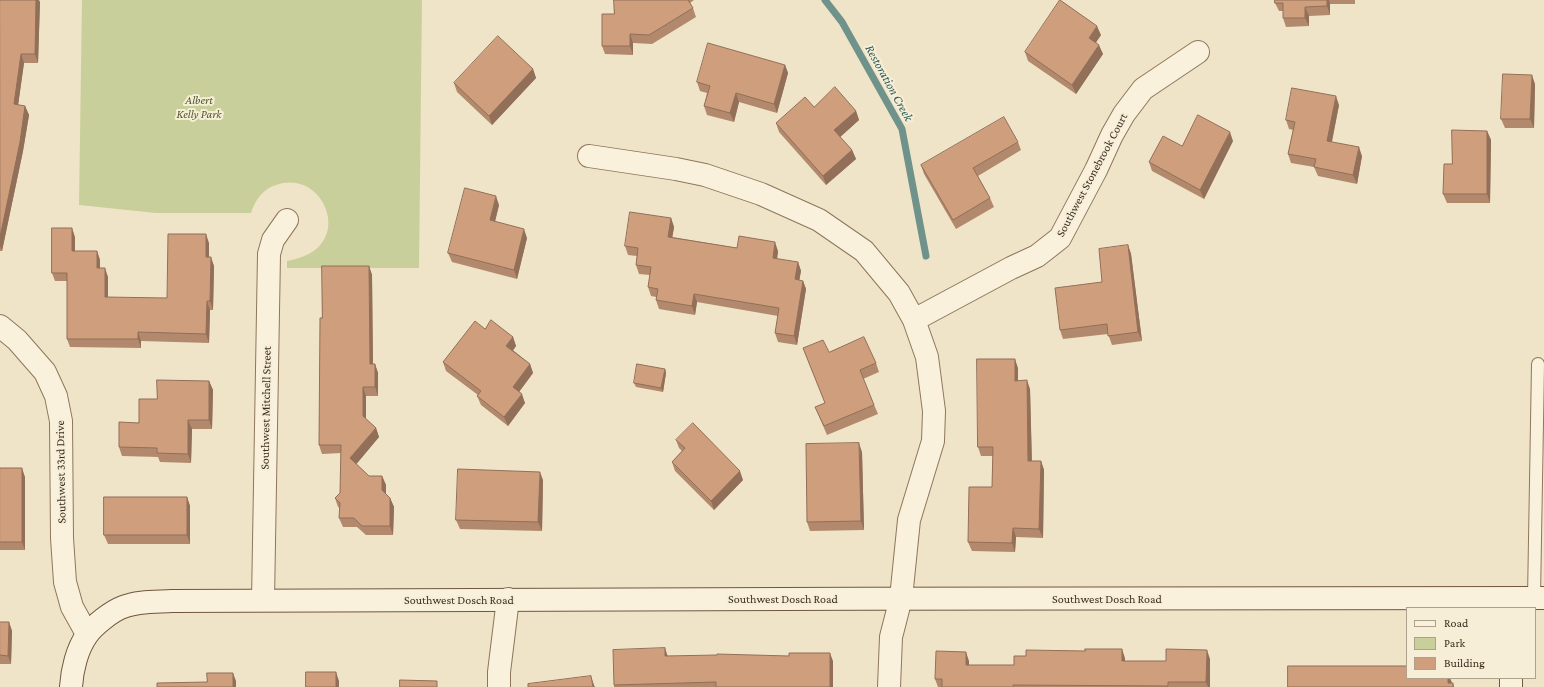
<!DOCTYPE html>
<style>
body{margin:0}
#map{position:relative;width:1544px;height:687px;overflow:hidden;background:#f0e4c8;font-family:"Crimson Pro",serif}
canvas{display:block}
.legend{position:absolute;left:1406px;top:607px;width:130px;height:72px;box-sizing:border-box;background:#f7eed8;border:1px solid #ada18e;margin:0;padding:5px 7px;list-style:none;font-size:12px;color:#3d2e20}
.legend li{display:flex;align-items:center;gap:8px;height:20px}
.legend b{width:20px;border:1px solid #ada18e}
</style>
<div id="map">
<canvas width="1544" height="687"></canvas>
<ul class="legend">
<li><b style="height:5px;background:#faf1dc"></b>Road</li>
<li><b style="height:11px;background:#c9cf9b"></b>Park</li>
<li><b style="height:11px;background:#cf9f7d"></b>Building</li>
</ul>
</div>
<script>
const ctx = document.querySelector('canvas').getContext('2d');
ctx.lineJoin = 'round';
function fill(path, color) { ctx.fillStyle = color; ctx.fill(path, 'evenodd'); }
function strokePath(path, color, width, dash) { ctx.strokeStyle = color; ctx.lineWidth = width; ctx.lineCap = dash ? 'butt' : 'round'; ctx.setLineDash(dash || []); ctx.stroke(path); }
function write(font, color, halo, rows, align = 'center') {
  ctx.font = font + ' "Crimson Pro",serif'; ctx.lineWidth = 4; ctx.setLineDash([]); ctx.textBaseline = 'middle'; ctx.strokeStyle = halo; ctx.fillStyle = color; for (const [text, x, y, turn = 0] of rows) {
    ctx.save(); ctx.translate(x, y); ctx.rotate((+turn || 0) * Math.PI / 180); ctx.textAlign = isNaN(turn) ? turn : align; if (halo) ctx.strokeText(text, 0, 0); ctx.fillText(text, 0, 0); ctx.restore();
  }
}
const green = new Path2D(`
 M82 0H422L419 268H287V261C297 259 307 256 315 250 347 225 317 170 276 185 263 189 255 200 251 213H156L79 205Z`);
const stream = new Path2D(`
 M825 0 842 22 902 129 926 256`);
const lane = new Path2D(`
 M1534 598 1538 364`);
const street = new Path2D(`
 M589 156 676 169 705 175 761 194 819 220 864 251 899 293 914 320 927 357 934 411 933 441 909 520 901 598 891 637 889 687
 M914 320 1011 268 1037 256 1060 238 1096 170 1112 135 1124 114 1143 89 1198 52
 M0 326 17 340 45 372 56 396 61 421 62 538 65 582 72 607 87 634
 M263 600 269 254 273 240 287 220
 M499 687V672L508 599`);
const secondary = new Path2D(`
 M71 687C72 670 77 649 87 635 94 625 112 611 123 607 138 601 156 602 172 601 629 596 1087 601 1544 598
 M1511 687V678`);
const wall = new Path2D(`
 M0 0 40 2 38 63H24L18 105 25 106 29 115 23 151 2 251H0Z
 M614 0H694L690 3 693 8 696 17 652 44 633 43V55L605 54 602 46 614 14Z
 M1275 0H1355V4H1330V15L1309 16V26L1286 27 1283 18V11H1279L1275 3Z
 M1101 35 1096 42 1103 54 1076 94 1028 61 1025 52Z
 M785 65 788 73 777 113 739 102 734 122 707 115 704 106 707 93 700 91 697 82Z
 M533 69 536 78 492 125 457 92 454 83Z
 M1535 84 1534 128H1505L1501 119Z
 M1339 105 1332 142 1362 156 1357 184 1318 176 1314 167 1291 163 1288 154 1293 130 1289 129 1286 120Z
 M814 107 856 111 859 120 840 137 852 150 856 159 826 185 779 132 776 123Z
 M1487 131 1491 140 1490 203H1447L1443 194 1452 164Z
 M1233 141 1204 199 1152 171 1149 162Z
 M1018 142 1021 150 978 176 990 198 994 207 956 229 924 174 921 165Z
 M499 205 495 222 527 238 517 279 452 262 448 253Z
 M671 218 674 227 672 237 737 248 778 251 777 259 798 262 801 271 799 280 803 281 806 289 797 345 778 342 775 333 778 316 697 302 695 315 659 309 656 300V297L651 296 648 287 650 275 639 274 636 265 637 256 628 255 625 246Z
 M75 237V251H97L100 260V268L108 277V298H167L209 243V257L214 266 213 310H210L209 343 141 341V348L70 347 67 339V281H55L52 273Z
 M1128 245 1131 254 1142 341 1112 345 1108 334 1063 339 1060 330 1102 282Z
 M369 266 372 275 373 364H375L378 373V396H366V419L376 428 379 437 356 464 369 476H382L386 485V494L390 498 394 507 393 535H366L357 527H343L339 518 340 508 338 507 335 498 340 493 341 453 322 454 319 445 322 318Z
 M485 329 513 337 516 346 513 350 530 364 533 373 519 392 525 403 508 426 481 405 477 396 478 395 446 371 443 362Z
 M803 348 829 352 876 363 879 372 863 379 878 414 827 435 815 407 825 403Z
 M1018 368V381L1030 389 1032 461H1041L1044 470 1043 538 1016 537 1015 552 972 551 968 542 992 487 993 456H981L978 447Z
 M665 369 666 373 663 392 636 387 634 383Z
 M209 381 213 390 212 429H192L191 463 160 462 158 457 122 456 119 447 157 399Z
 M676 440 743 480 714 510 675 471 672 462 682 451 679 448Z
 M862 452 864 530 810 531 807 522Z
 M0 468 25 477V550H0Z
 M543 480 542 531 460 529 456 520Z
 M187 497 190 506V544H108L104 535Z
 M0 622H9L12 631 11 664H0Z
 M668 656 833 661V687H614V685Z
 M1125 658V661H1166L1210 659V687H938L935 679 969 661V665H1014Z`);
const shadedWall = new Path2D(`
 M36 0H39L40 2 38 63 35 54Z
 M1327 0H1329L1330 4V15L1327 6Z
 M1305 7 1309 16V26L1305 18Z
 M1097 26 1101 35 1093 47 1089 38Z
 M630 34 633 43V55L630 46Z
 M1099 45 1103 54 1076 94 1072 85Z
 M21 54 24 63 17 113 14 104Z
 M785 65 788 73 777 113 774 104Z
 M533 69 536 78 492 125 489 116Z
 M1532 75 1535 84 1534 128 1530 119Z
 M736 93 739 102 734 122 730 113Z
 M1336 96 1339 105 1330 150 1327 141Z
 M25 106 29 115 23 151 2 251 0 246V237Z
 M856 111 859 120 838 139 834 130Z
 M1487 131 1491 140 1490 203 1487 194Z
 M1230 132 1233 141 1204 199 1200 190Z
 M1359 147 1362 156 1357 184 1353 175Z
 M852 150 856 159 826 185 823 176Z
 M496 196 499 205 493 229 490 220Z
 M671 218 674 227 671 246 668 237Z
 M72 228 75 237V260L72 251Z
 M524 229 527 238 517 279 514 270Z
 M206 234 209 243V266L206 257Z
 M775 242 778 251 776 267 773 258Z
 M1128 245 1131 254 1142 341 1138 332Z
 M97 251 100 260V277L97 268Z
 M211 257 214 266 213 310 210 301Z
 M798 262 801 271 798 288 795 279Z
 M369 266 372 275 373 373 370 364Z
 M105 268 108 277V306L105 297Z
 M803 281 806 289 797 345 794 336Z
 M694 294 697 302 695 315 692 306Z
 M207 301 210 310 209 343 206 334Z
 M138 332 141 341V348L138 339Z
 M513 337 516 346 510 355 506 346Z
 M1015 359 1018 368V390L1015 381Z
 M375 364 378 373V396L375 387Z
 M530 364 533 373 516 396 513 387Z
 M665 369 666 373 663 392 661 388Z
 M1027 380 1030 389 1032 470 1028 461Z
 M209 381 213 390 212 429 209 420Z
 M363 387 366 396V425L363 416Z
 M522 394 525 403 508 426 504 417Z
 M188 420 192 429 191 463 188 454Z
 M376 428 379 437 354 467 350 458Z
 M859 443 862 452 864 530 861 521Z
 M1041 461 1044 470 1043 538 1039 529Z
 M22 468 25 477V550L22 542Z
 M740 471 743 480 714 510 711 501Z
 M540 472 543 480 542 531 538 522Z
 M382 476 386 485V499L382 490Z
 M187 497 190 506V544L187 535Z
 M390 498 394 507 393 535 390 526Z
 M1013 528 1016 537 1015 552 1012 543Z
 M9 622 12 631 11 664 8 656Z
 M665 648 668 657 665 656Z
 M1122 649 1125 658V670L1122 661Z
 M1207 650 1210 659V687H1208L1206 682Z
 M966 652 969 661V674L966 665Z
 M830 653 833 661V687H830Z
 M336 672 339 681V687H336Z
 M233 673 236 681V687H233Z
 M591 676 594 685 595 687H593Z
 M1448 678H1450L1453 685V683L1454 687H1450L1448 683Z`);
const building = new Path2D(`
 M0 0H36L35 54H21L14 104 25 106 20 142 0 237Z
 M614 0H688L693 8 649 35 630 34V46H602V14H614Z
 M1060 0 1097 26 1089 38 1099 45 1072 85 1025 52Z
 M1275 0H1327V6L1305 7V18H1283V3H1275Z
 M498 36 533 69 489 116 454 83Z
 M708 43 785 65 774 104 736 93 730 113 704 106 710 86 697 82Z
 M1503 74 1532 75 1530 119H1501Z
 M835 87 856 111 834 130 852 150 823 176 776 123 805 97 814 107Z
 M1292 88 1336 96 1327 141 1359 147 1353 175 1314 167 1316 159 1288 154 1295 122 1286 120Z
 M1198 115 1230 132 1200 190 1149 162 1163 136 1182 146Z
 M1004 117 1018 142 973 168 990 198 953 220 921 165Z
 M1452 130 1487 131V194H1443L1444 164H1452Z
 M465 188 496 196 490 220 524 229 514 270 448 253Z
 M630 212 671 218 668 237 737 248 739 236 775 242 773 258 798 262 795 279 803 281 794 336 775 333 779 308 694 294 692 306 656 300 658 289 648 287 651 267 636 265 638 248 625 246Z
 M52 228H72V251H97V268H105V297L167 298 168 234H206V257H211L210 301H207L206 334 138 332V339H67V273H52Z
 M1128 245 1138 332 1108 336 1107 324 1060 330 1055 288 1102 282 1099 249Z
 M322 266H369L370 364H375V387H363V416L376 428 350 458 369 476H382V490L390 498V526H362L354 518H339L340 503 335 498 340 493 341 445H319L320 318H322Z
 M491 320 513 337 506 346 530 364 513 387 522 394 504 417 477 396 481 391 443 362 475 321 485 329Z
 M864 337 876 363 860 370 874 405 824 426 815 407 825 403 803 348 823 340 829 352Z
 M977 359H1015V381L1027 380 1028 461H1041L1039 529 1013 528 1012 543 968 542 969 487H992L993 447H978Z
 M637 364 665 369 661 388 634 383Z
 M157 380 209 381V420H188V454L157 453V448L119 447V422L139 423V399H157Z
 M693 423 740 471 711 501 672 462 685 448 676 440Z
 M859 443 861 521 807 522 806 444Z
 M0 468H22V542H0Z
 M458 469 540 472 538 522 456 520Z
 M104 497H187V535H104Z
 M0 622H9L8 656 0 655Z
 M665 648V656L717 655V654L789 656V653H830V687H716V682L614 685 613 650Z
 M1085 649H1122V661H1166V649L1207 650 1206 682H1168V686L1013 685V687H942V679H935L936 651 966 652V665H1014V656H1026V650L1085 651Z
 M1288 666H1407V678H1448V683H1453V687H1288Z
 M306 672H336V687H306Z
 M207 673H233V687H157V683L207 682Z
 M591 676 593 687H528V684Z
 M400 680 437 681V687H400Z`);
const parkNames = [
 ["Albert",199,100],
 ["Kelly Park",199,114]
];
const streetNames = [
 ["Southwest Stonebrook Court",1092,175,-62],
 ["Southwest Mitchell Street",266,408,-89],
 ["Southwest 33rd Drive",61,472,-91],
 ["Southwest Dosch Road",783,599],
 ["Southwest Dosch Road",1107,599],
 ["Southwest Dosch Road",459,600]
];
const waterNames = [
 ["Restoration Creek",889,83,61]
];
fill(green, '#c9cf9b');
strokePath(stream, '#6f938a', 7);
strokePath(lane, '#8d765c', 14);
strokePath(street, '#8d765c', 24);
strokePath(secondary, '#6f573f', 24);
strokePath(lane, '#faf1dc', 12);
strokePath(street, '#faf1dc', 22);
strokePath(secondary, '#faf1dc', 22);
fill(wall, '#b2896c');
fill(shadedWall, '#916f58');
fill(building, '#cf9f7d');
strokePath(building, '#916f58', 1);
write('italic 12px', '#4d5a26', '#f7eed8', parkNames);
write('12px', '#3d2e20', '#f7eed8', streetNames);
write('italic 13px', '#2f5d5a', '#f7eed8', waterNames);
</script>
